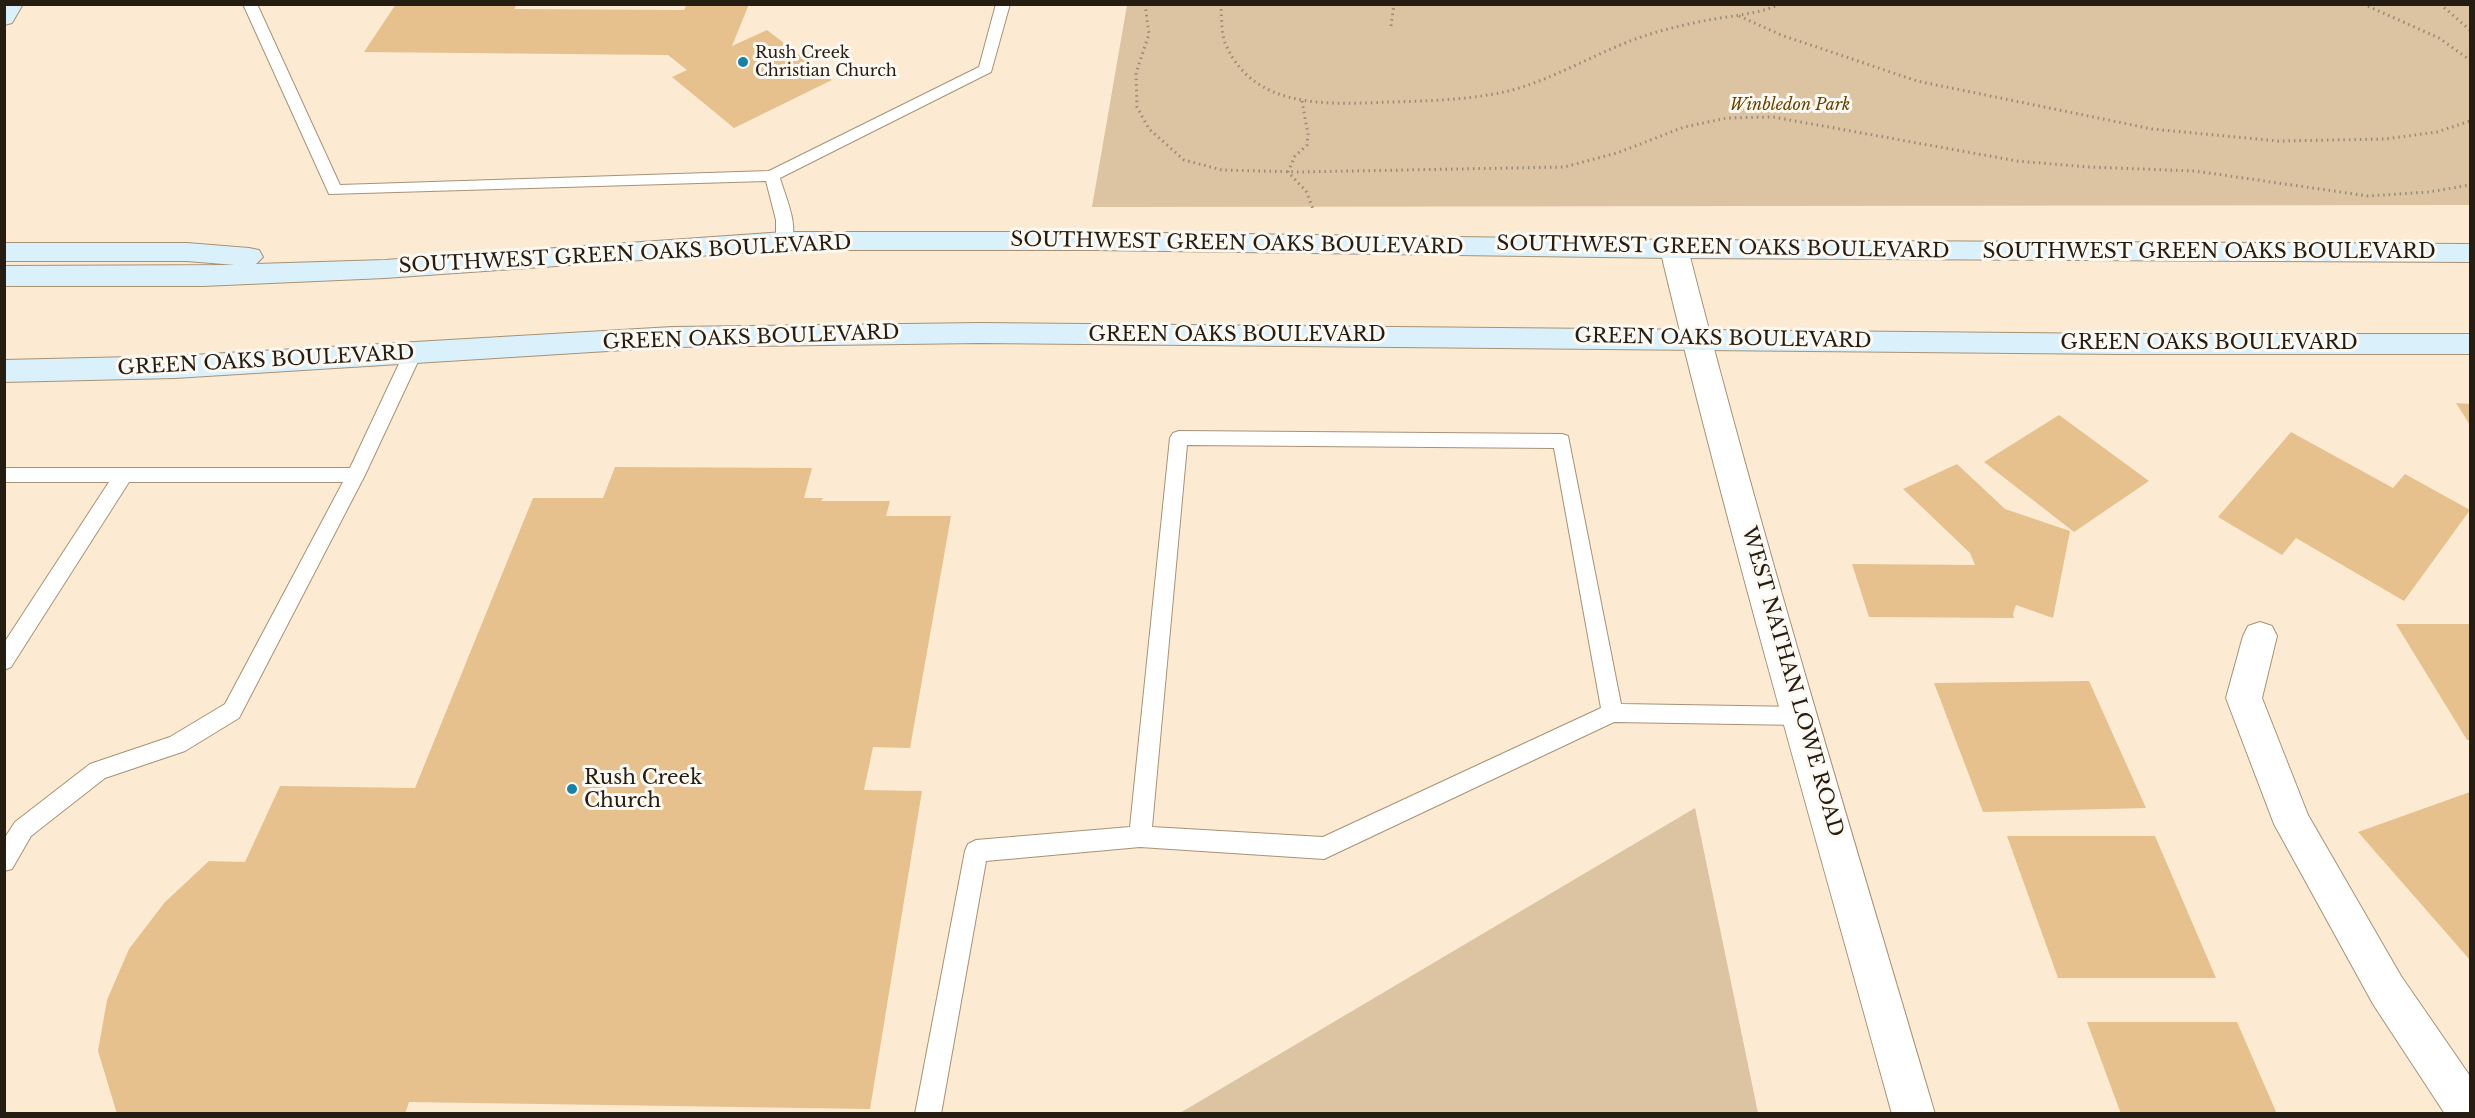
<!DOCTYPE html>
<style>
body{margin:0}
#map{position:relative;width:2475px;height:1118px;overflow:hidden;background:#fcead2;font-family:"Libre Baskerville",serif}
canvas{display:block}
.frame{position:absolute;inset:0;border:6px solid #251d12;pointer-events:none}
</style>
<div id="map">
<canvas width="2475" height="1118"></canvas>
<div class="frame"></div>
</div>
<script>
const ctx = document.querySelector('canvas').getContext('2d');
ctx.lineJoin = 'round';
function fill(path, color) { ctx.fillStyle = color; ctx.fill(path, 'evenodd'); }
function strokePath(path, color, width, dash) { ctx.strokeStyle = color; ctx.lineWidth = width; ctx.lineCap = dash ? 'butt' : 'round'; ctx.setLineDash(dash || []); ctx.stroke(path); }
function write(font, color, halo, rows, align = 'center') {
  ctx.font = font + ' "Libre Baskerville",serif'; ctx.lineWidth = 6; ctx.setLineDash([]); ctx.textBaseline = 'middle'; ctx.strokeStyle = halo; ctx.fillStyle = color; for (const [text, x, y, turn = 0] of rows) {
    ctx.save(); ctx.translate(x, y); ctx.rotate((+turn || 0) * Math.PI / 180); ctx.textAlign = isNaN(turn) ? turn : align; if (halo) ctx.strokeText(text, 0, 0); ctx.fillText(text, 0, 0); ctx.restore();
  }
}
const green = new Path2D(`
 M1127 5H2470V205L1092 207Z
 M1695 808 1758 1113H1180Z`);
const building = new Path2D(`
 M396 4H517L514 9 684 10 687 4H749L732 46 767 30 832 80 734 128 672 77 687 70 668 55 364 52Z
 M2456 403 2470 404V425Z
 M2059 415 2149 481 2074 532 1984 462Z
 M2291 432 2393 488 2405 474 2470 510 2404 601 2296 538 2282 555 2218 517Z
 M1957 464 2005 509 2070 531 2053 618 2016 605 2013 614 2014 618 1869 617 1852 564 1975 565 1970 553 1903 489Z
 M615 467 812 468 804 498H823L821 501H890L886 516H951L910 748 873 747 864 790 922 791 870 1109 409 1102 405 1114H117L98 1051 107 1000 129 949 165 902 209 861 245 862 280 786 415 788 533 498H603Z
 M2396 624H2470V740H2467Z
 M2089 681 2146 808 1983 812 1934 683Z
 M2470 792V960L2358 832Z
 M2007 836H2155L2216 978H2058Z
 M2087 1022H2237L2277 1114H2121Z`);
const path = new Path2D(`
 M1145 4 1149 34 1136 73 1137 107 1149 129 1184 160 1222 170 1299 172 1564 167 1617 153 1684 127 1727 118 1773 117 2017 161 2088 167 2195 171 2368 196 2429 192 2470 185
 M1223 4 1221 9C1222 20 1221 35 1226 45 1255 111 1331 104 1390 102 1428 101 1466 100 1504 92 1550 82 1600 50 1647 35 1669 28 1692 23 1714 19 1737 15 1759 14 1780 4
 M2363 4 2439 38 2470 60
 M2440 4 2470 30
 M1739 16 1781 35 1917 81 2152 129 2278 141 2386 139 2437 132 2470 121
 M1391 26 1394 4
 M1302 101 1308 134 1307 145 1295 156 1288 172 1306 191 1313 209`);
const service = new Path2D(`
 M243 4H257L340 185 769 171 979 67 996 4H1010L991 72 780 178C785 196 800 227 790 245H778L776 241V220L766 181 329 194Z
 M413 347 419 349 422 353 365 475 239 718 185 751 105 778 31 836 12 869 4 871V839L15 822 90 764 170 737 225 704 343 482H129L11 667 4 670V643L109 482H4V468H350L404 353 407 349Z
 M1179 431 1562 434 1568 436 1621 704 1800 707 1807 709 1811 716 1807 723 1800 725 1614 722 1324 859 1140 847 986 861 941 1114H915L965 851 968 844 976 840 1130 827 1170 438 1173 433ZM1187 445 1554 448 1601 708 1323 837 1152 827Z`);
const minor = new Path2D(`
 M2260 622 2272 626 2277 636 2262 698 2308 815 2401 976 2470 1076V1114H2445L2373 1004 2274 824 2226 698 2243 636 2248 626Z`);
const tertiary = new Path2D(`
 M1674 240 1684 242 1688 249C1762 539 1850 826 1935 1114H1892C1813 826 1729 539 1660 249L1664 242Z`);
const secondary = new Path2D(`
 M4 4H23L12 23 4 25Z
 M784 232H1093L1674 240 2470 244V262L1674 258 1093 250H784L385 278 203 286H4V266L235 265 187 261H4V243H187L249 248 259 250 263 257 256 264 385 260Z
 M981 323 2120 334H2470V354H2120L981 343 672 347 175 378 4 382V360L175 356 672 327Z`);
const markers = [
 [743,62,6,"#1782aa"],
 [572,789,6,"#1782aa"]
];
const farPoinames = [
 ["Rush Creek",755,53],
 ["Christian Church",755,71]
];
const farParknames = [
 ["Winbledon Park",1790,105]
];
const streetNames = [
 ["SOUTHWEST GREEN OAKS BOULEVARD",1237,244,1],
 ["SOUTHWEST GREEN OAKS BOULEVARD",1723,248,1],
 ["SOUTHWEST GREEN OAKS BOULEVARD",2209,252],
 ["SOUTHWEST GREEN OAKS BOULEVARD",625,255,-3],
 ["GREEN OAKS BOULEVARD",1237,335],
 ["GREEN OAKS BOULEVARD",751,338,-2],
 ["GREEN OAKS BOULEVARD",1723,339,1],
 ["GREEN OAKS BOULEVARD",2209,343],
 ["GREEN OAKS BOULEVARD",266,361,-3],
 ["WEST NATHAN LOWE ROAD",1792,682,74]
];
const poiNames = [
 ["Rush Creek",584,778],
 ["Church",584,801]
];
fill(green, '#dcc3a1');
fill(building, '#e6c18e');
strokePath(service, '#a79276', 2);
strokePath(minor, '#a79276', 2);
strokePath(tertiary, '#a79276', 2);
strokePath(secondary, '#a79276', 2);
strokePath(path, '#988b79', 3, [1.5, 4]);
fill(service, '#fff');
fill(minor, '#fff');
fill(tertiary, '#fff');
fill(secondary, '#daf1fc');
for (const [x, y, r, color] of markers) { const dot = new Path2D(); dot.arc(x, y, r, 0, 2 * Math.PI); ctx.fillStyle = color; ctx.fill(dot); strokePath(dot, '#fef9f3', 2); }
write('16px', '#251d12', '#fef9f3', farPoinames, 'left');
write('italic 16px', '#664302', '#fef9f3', farParknames);
write('20px', '#251d12', '#fef9f3', streetNames);
write('20px', '#251d12', '#fef9f3', poiNames, 'left');
</script>
